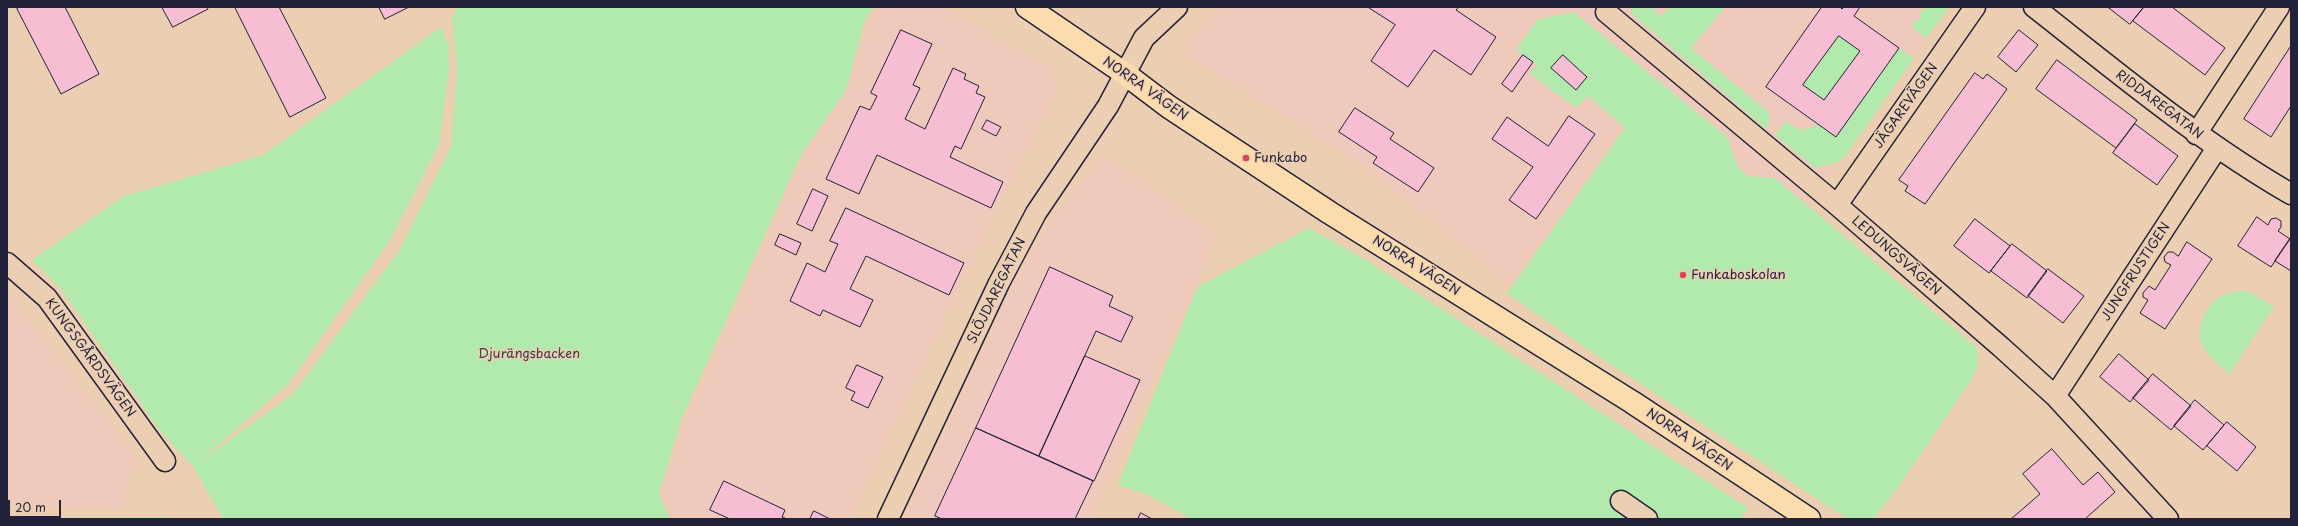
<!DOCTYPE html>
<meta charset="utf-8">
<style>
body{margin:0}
#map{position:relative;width:2298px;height:526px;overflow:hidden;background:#eccfb2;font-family:"Playpen Sans",sans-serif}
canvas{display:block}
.frame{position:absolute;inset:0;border:8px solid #22223b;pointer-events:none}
.scale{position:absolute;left:8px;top:500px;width:53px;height:18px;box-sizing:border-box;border:2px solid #22223b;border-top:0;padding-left:5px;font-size:12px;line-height:14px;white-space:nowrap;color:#22223b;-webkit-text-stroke:3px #eccfb2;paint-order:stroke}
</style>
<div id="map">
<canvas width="2298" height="526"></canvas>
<div class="frame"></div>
<div class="scale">20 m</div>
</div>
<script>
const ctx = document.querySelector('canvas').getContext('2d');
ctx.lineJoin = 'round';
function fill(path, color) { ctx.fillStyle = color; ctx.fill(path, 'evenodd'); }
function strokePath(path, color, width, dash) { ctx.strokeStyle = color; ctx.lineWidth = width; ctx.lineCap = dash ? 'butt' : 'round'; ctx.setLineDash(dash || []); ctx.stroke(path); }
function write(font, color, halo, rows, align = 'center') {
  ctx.font = font + ' "Playpen Sans",sans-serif'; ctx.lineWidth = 3; ctx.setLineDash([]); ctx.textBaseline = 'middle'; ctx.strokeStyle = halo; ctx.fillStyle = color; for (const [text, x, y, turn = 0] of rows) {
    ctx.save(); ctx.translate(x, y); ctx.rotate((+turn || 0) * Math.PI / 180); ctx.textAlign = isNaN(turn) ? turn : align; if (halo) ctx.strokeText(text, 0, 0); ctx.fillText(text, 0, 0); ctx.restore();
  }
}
const built = new Path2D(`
 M878 7H941L1052 68 1055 96 989 226 850 519H671L662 494 684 426 802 159 845 94 872 19Z
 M1219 7H1946L1797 219 1569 331 1358 162 1190 57 1187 41Z
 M1105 155 1216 234 1197 287 1091 519H904L1012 286 1053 218Z
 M7 294 40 333 137 461 119 508 7 506Z`);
const green = new Path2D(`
 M458 7H874L865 20 846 90 801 155 681 420 659 494 670 519H223L193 466 161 432 60 288 32 260 124 196 263 155 441 27 449 47V71L439 144 390 240 289 383 199 462 293 394 399 251 451 146 457 72 452 17Z
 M1630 7H1651L1661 16 1670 7H1725L1691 48 1770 113 1768 117 1770 121 1766 129 1632 14Z
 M1928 7H1949L1926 38 1913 29V22L1920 19 1921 11Z
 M1574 12 1727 137C1733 148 1734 169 1747 175 1755 178 1767 177 1775 178L1978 349 1977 369 1969 383 1899 486 1873 519H1848L1589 350 1507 293 1625 128 1588 96 1576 108 1530 74 1537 65 1516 50 1538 19Z
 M1839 36 1860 51 1824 100 1803 85Z
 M1899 48 1914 58 1846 155 1838 162 1815 168 1775 135 1786 121 1799 130 1815 127 1818 124 1836 137Z
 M1309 228 1366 260 1748 508 1740 519H1192L1146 494 1118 485 1197 287Z
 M2247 291 2274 306 2229 374C2221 366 2206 355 2202 345 2194 326 2209 297 2229 293 2234 291 2241 292 2247 291Z
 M171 517 172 519H7V518Z`);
const building = new Path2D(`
 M20 7H65L99 74 61 94 17 9Z
 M162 7H207L208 9 173 27Z
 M235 7H279L326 98 290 117Z
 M379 7H409L385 19Z
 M1368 7H1459L1456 10 1496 37 1471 75 1434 50 1408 87 1371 61 1395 25Z
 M1822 7H1840L1842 9 1844 7H1860L1854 16 1899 48 1836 137 1766 87ZM1839 36 1860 51 1824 100 1803 85Z
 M2108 7H2144L2130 24Z
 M2144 7H2172L2225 48 2205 75 2133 21Z
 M901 30 932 44 913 85 920 88 905 119 925 129 953 68 966 74 964 79 979 86 976 93 985 97 961 149 955 146 950 157 1003 182 991 208 877 155 859 194 826 179 860 106 870 110 877 96 871 93Z
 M2019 30 2038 45 2016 72 1998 57Z
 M2291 46V106L2271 137 2244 119Z
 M1523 55 1533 62 1512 92 1502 84Z
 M1563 55 1587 77 1576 90 1551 68Z
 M2057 60 2137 120 2116 148 2036 89Z
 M1975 73 1983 79 1987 74 2007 89 1925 204 1905 191 1908 186 1899 180Z
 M1355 108 1394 133 1390 139 1434 168 1418 192 1373 163 1377 157 1339 132Z
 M1569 116 1595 134 1536 219 1509 200 1533 167 1492 139 1507 117 1548 146Z
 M987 120 1001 127 996 136 982 129Z
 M2135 124 2178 156 2157 185 2113 153Z
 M813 189 828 196 812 231 797 224Z
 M846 208 964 263 949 295 866 256 850 289 873 300 860 327 823 310 820 316 790 301 807 263 825 272 838 244 830 241Z
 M2257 217 2268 225 2271 219 2276 218 2281 221V227L2278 231 2290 239 2271 267 2238 246Z
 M1975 219 2010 246 1989 273 1954 246Z
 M780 234 801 243 796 255 775 245Z
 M2291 237V271L2275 261Z
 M2187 242 2212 259 2165 329 2140 313 2148 300 2143 297V293L2149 286 2155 290 2171 265 2165 262 2164 257 2168 252H2173L2178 256Z
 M2012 244 2047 271 2027 298 1991 271Z
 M1050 267 1113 296 1109 306 1133 317 1121 342 1096 331 1039 456 976 428Z
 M2048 269 2084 296 2063 323 2028 296Z
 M2119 354 2149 380 2130 402 2100 377Z
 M1085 356 1140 380 1094 481 1039 456Z
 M857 365 883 377 868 408 851 400 855 392 846 388Z
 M2153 374 2191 406 2171 430 2133 398Z
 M2195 400 2224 425 2203 450 2174 426Z
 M2227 422 2256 447 2237 471 2207 446Z
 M976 428 1093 481 1075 519H942L935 516Z
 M2052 449 2083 485 2098 472 2115 492 2085 519H2011L2040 494 2023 474Z
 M724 481 785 510 782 517 787 519H730L710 510Z
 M814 511 830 519H810Z
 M1141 513 1152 519H1138Z`);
const minor = new Path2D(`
 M2034 7C2117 72 2199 141 2291 194
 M1606 12 1837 205 2001 347 2055 396 2168 519
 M2196 134 2279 7
 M1837 205 1975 7
 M7 263 47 298 165 461
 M2055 396 2217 148
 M1621 501 1647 519
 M888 519 999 283 1036 213 1108 106 1144 38 1177 7`);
const major = new Path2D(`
 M1027 7 1124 73 1169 107 1330 213 1632 402 1809 519`);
const markers = [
 [1246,158,4,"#d1495b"],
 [1683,275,4,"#d1495b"]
];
const streetNames = [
 ["NORRA VÄGEN",1145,89,35],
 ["RIDDAREGATAN",2159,105,37],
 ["JÄGAREVÄGEN",1906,106,-55],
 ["LEDUNGSVÄGEN",1896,256,41],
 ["NORRA VÄGEN",1416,266,32],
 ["JUNGFRUSTIGEN",2136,272,-57],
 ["SLÖJDAREGATAN",997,291,-64],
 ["KUNGSGÅRDSVÄGEN",90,358,54],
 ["NORRA VÄGEN",1689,440,34]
];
const poiNames = [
 ["Funkabo",1254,158],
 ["Funkaboskolan",1691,275]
];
const parkNames = [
 ["Djurängsbacken",529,354]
];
fill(built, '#efcabc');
fill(green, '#b2eaad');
fill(building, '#f7bed3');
strokePath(building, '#22223b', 1);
strokePath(minor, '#22223b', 23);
strokePath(major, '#22223b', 25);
strokePath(minor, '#eccfb2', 20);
strokePath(major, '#fcdcac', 22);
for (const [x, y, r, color] of markers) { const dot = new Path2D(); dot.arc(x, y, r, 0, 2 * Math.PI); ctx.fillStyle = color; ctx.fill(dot); strokePath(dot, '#eccfb2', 1.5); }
write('13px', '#22223b', '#eccfb2', streetNames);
write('13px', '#22223b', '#eccfb2', poiNames, 'left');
write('13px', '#38404c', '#eccfb2', parkNames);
</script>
